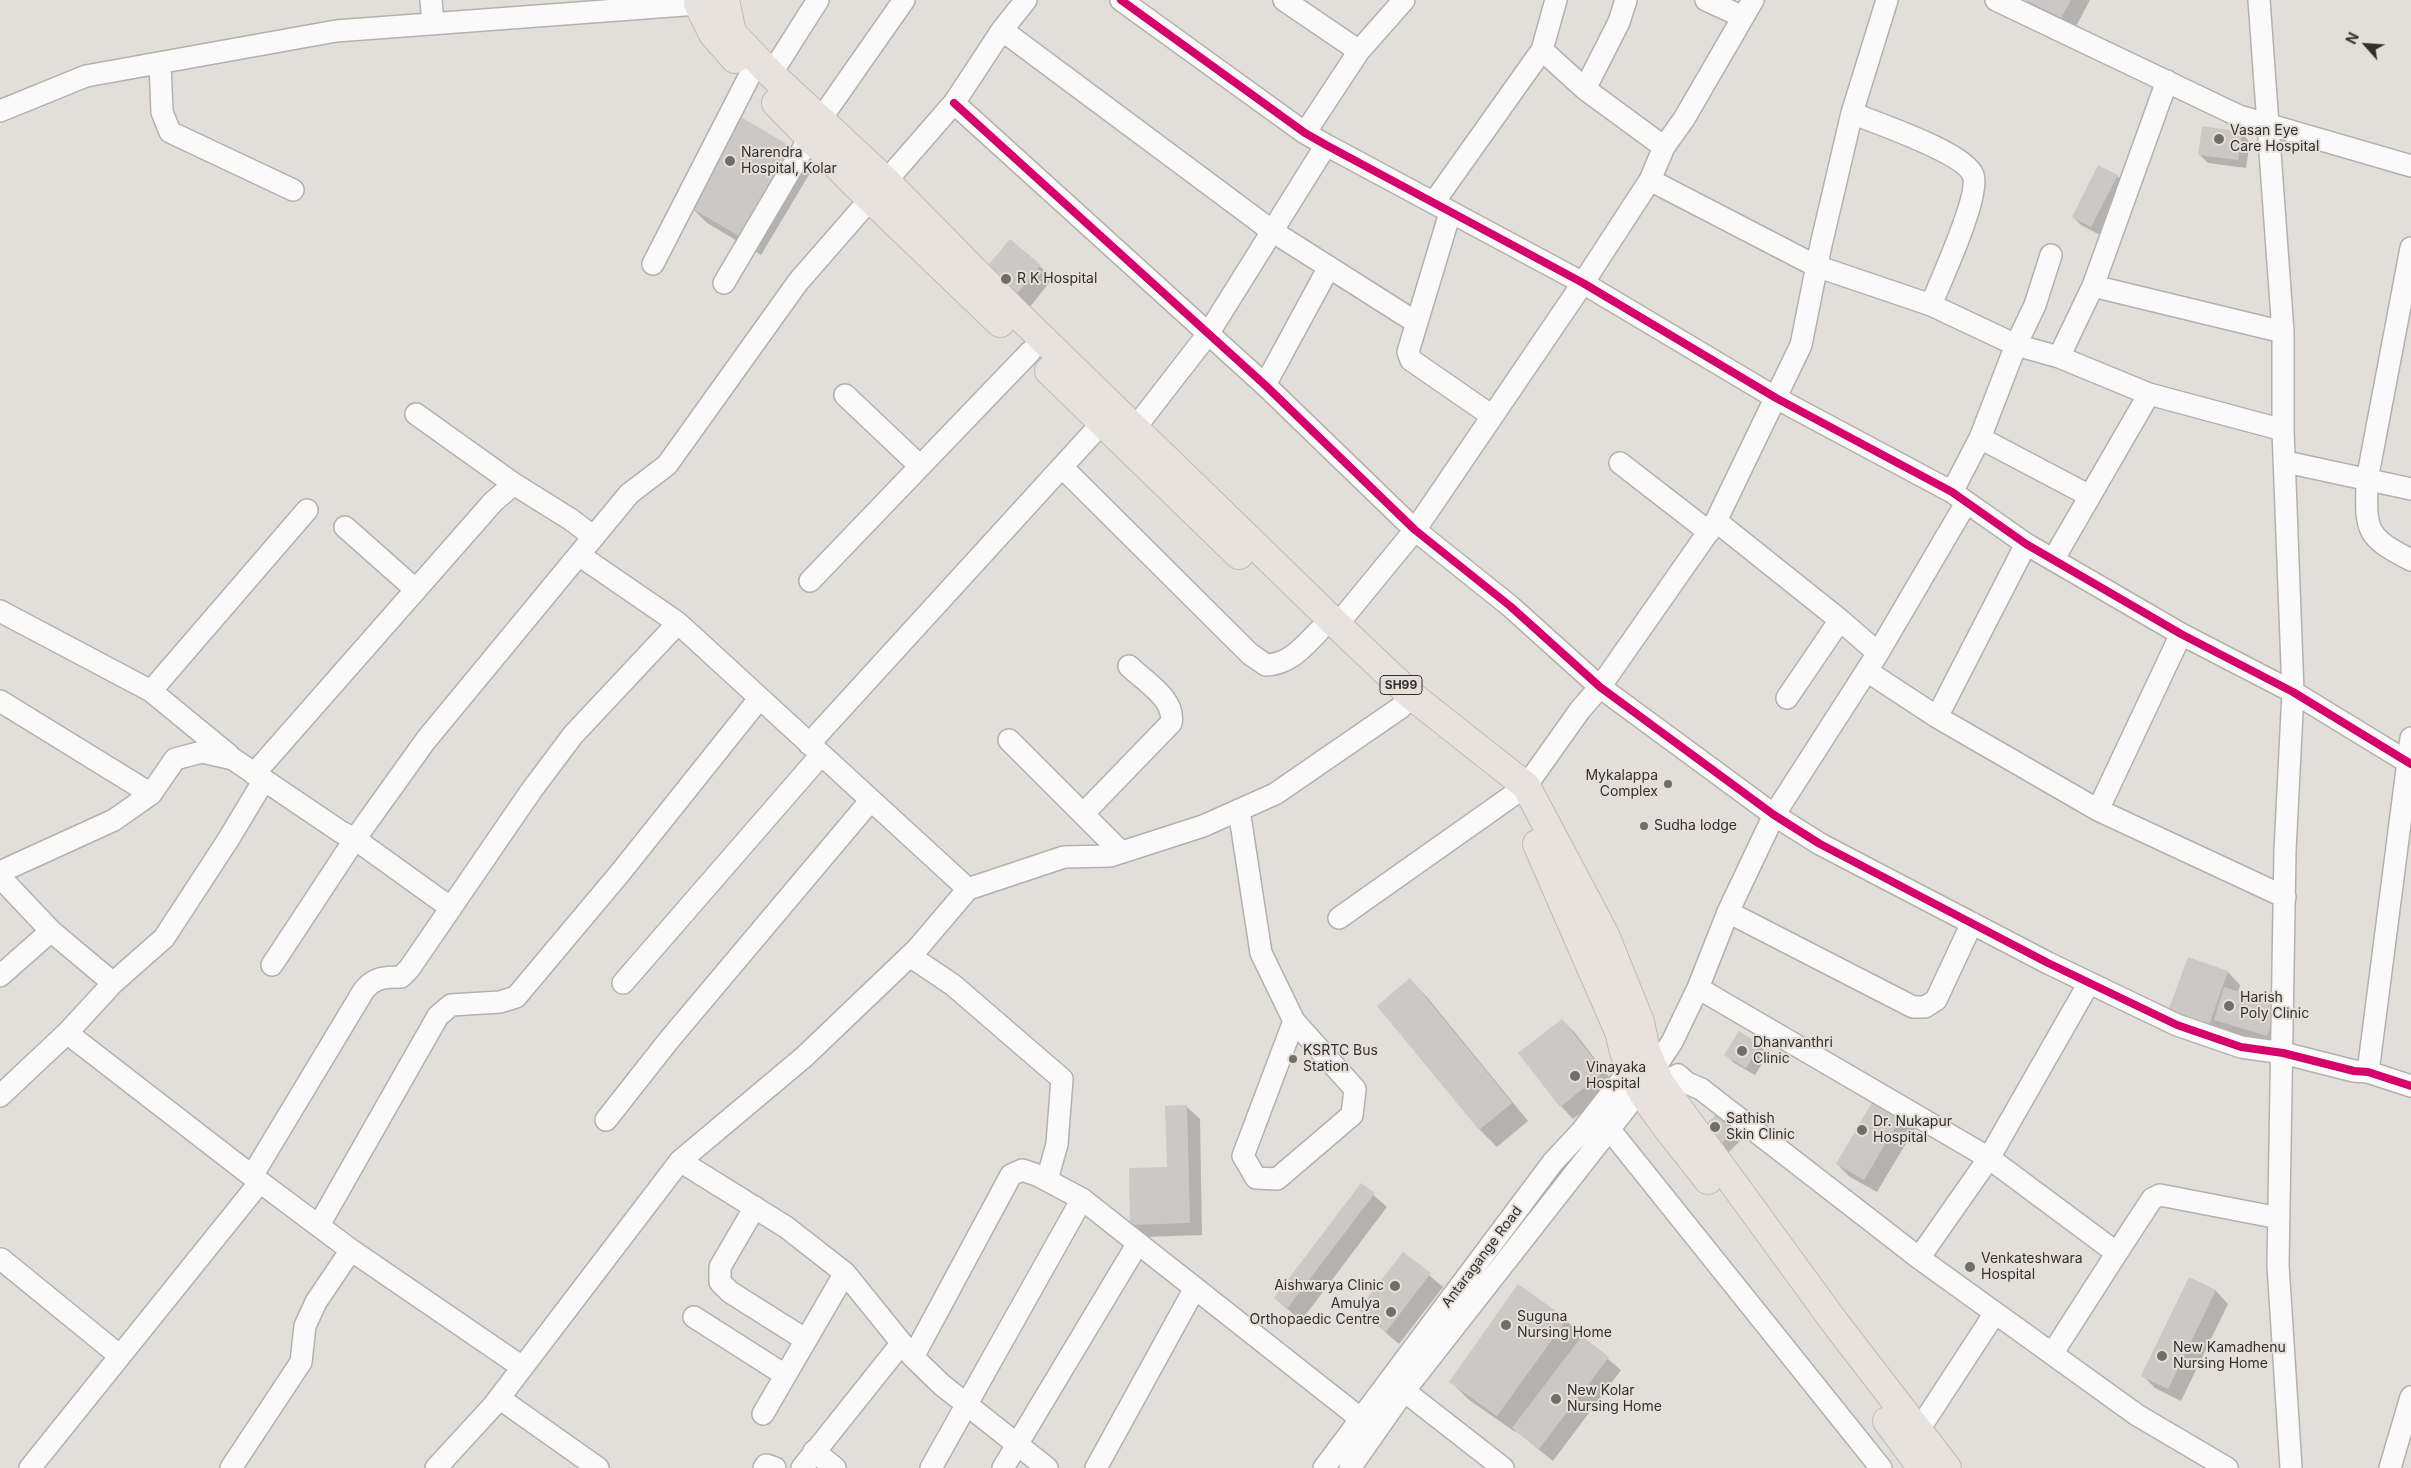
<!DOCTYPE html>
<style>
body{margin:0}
#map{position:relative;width:2411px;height:1468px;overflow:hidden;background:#e2dfdb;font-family:Inter,sans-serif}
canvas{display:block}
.north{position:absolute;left:2341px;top:20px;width:50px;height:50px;-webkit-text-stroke:4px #e5dfd8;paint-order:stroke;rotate:296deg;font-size:14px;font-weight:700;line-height:20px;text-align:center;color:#33312e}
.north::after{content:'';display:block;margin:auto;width:18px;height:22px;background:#33312e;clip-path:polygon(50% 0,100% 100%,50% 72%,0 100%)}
</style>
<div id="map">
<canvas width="2411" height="1468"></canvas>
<div class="north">N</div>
</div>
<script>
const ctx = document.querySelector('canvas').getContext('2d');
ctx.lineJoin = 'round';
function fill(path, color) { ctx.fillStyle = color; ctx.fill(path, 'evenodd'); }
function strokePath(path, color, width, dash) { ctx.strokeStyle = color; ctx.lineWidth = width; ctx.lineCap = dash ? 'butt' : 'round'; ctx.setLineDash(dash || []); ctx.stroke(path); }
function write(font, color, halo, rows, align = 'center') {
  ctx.font = font + ' Inter,sans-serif'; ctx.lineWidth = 4; ctx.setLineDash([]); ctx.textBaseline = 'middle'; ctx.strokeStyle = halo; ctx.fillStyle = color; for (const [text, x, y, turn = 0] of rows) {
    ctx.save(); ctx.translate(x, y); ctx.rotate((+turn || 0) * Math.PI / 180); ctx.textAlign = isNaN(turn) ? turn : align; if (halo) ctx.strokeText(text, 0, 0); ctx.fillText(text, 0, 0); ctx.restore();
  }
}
const shadow = new Path2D(`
 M2026 0H2090L2074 30 2036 10Z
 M2203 128 2242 134 2250 142 2246 168 2208 163 2199 154Z
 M796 151 813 168 761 255 707 223 690 206Z
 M2117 176 2125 184 2100 235 2081 225 2073 217Z
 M1011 241 1053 278 1026 312 996 286Z
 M2228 972 2240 985 2238 993 2277 1005 2280 1048 2228 1032 2225 1029 2221 1040 2182 1026Z
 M1410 980 1427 997 1528 1121 1497 1147 1480 1130 1378 1006Z
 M1562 1020 1575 1033 1616 1086 1573 1119 1561 1106Z
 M1739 1033 1759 1045 1768 1054 1755 1075 1734 1063 1726 1055Z
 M1187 1107 1200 1119 1202 1235 1144 1237 1132 1224 1168 1168Z
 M1717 1115 1741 1140 1728 1153 1704 1128Z
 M1902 1115 1915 1128 1877 1192 1850 1177 1837 1164Z
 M1362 1185 1387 1207 1301 1321 1275 1298Z
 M1403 1253 1443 1287 1399 1344 1360 1310Z
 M2189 1278 2216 1291 2228 1304 2181 1401 2155 1388 2142 1375Z
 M1566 1320 1583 1338 1621 1370 1553 1461 1516 1431 1515 1432 1468 1399 1450 1381Z`);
const building = new Path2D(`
 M2026 0H2071L2061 18Z
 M741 117 797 150 744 239 688 206Z
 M2202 126 2242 132 2238 160 2198 155Z
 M2098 165 2118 175 2091 227 2072 217Z
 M1010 239 1041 265 1012 300 981 274Z
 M2188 957 2228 971 2208 1028 2167 1014Z
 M1410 978 1512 1103 1479 1130 1377 1006Z
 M2224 987 2277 1004 2267 1036 2214 1020Z
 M1562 1019 1604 1072 1560 1107 1518 1053Z
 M1739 1031 1760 1044 1746 1068 1724 1055Z
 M1875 1097 1903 1114 1864 1180 1836 1164Z
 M1187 1105 1190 1223 1130 1225 1129 1168 1167 1167 1165 1106Z
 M1717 1113 1734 1131 1719 1146 1702 1128Z
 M1361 1183 1375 1193 1287 1309 1274 1298Z
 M1403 1252 1431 1273 1386 1332 1358 1310Z
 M2189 1277 2216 1290 2168 1389 2141 1376Z
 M1518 1284 1567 1319 1497 1416 1449 1382Z
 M1582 1336 1609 1357 1539 1449 1512 1428Z`);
const minor = new Path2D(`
 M431 0 433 24
 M1121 0 1305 133 1326 145 1583 283 1776 398 1952 492 2026 544 2181 634 2293 692 2411 764
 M1284 0 1359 51
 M1706 0 1743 17
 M1996 0 2239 116 2411 166
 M2259 0 2283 332V430L2293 692 2285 851 2278 1265 2291 1468
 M1002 30 1272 231 1417 323
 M1542 50 1585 89 1664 147
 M160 63 162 112 170 132 293 190
 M771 74 818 0
 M1585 89 1619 22 1626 0
 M954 103 1265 385 1415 530 1510 606 1600 687 1774 815 1820 844 2048 963 2177 1025 2241 1047 2283 1053 2354 1071 2368 1072 2411 1086
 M0 111 86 76 336 31 698 4
 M1852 113C1878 124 1964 152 1973 175 1981 195 1940 282 1931 305
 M820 120 904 0
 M1305 133 1359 51 1404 0
 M1650 180 1816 266 1931 305 2016 345 2059 357 2149 394 2283 430
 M1434 202 1542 50 1556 0
 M1450 213 1408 352 1411 360 1492 416
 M2411 248 2367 480C2366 530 2364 536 2411 560
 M653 264 750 75
 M724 283 810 137
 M2093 286 2283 332
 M2059 357 2093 286 2167 81
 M1265 385 1329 267
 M845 395 920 466
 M416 414 514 484 570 519 594 537
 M1135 428 1208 334 1326 145
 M1980 438 2090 496
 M2286 462 2411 489
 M1620 463 1709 532
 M1062 467 1250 654 1266 665C1290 664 1302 648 1319 631
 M1952 492 1980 438 2016 345 2035 305 2051 255
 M1716 521 1840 620 1878 653
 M345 527 416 590
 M579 555 678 623 968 889
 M2053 560 2149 394
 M810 581 1030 352
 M0 611 151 691 229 755
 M1337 625 1415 530 1583 283 1650 180 1664 147 1684 119 1753 0
 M1867 671 1937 717 2098 810 2285 897
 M151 691 307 510
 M1787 698 1840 620
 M0 701 151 794
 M1937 717 2026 544
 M1009 740 1121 852
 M809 744 1102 423
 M254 774 493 502 514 484
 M1239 810 1261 953 1294 1021 1355 1089 1352 1115 1277 1179 1256 1178 1243 1156 1294 1021
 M2098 810 2181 634
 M1083 814 1171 723C1176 699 1144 681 1129 666
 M0 872 114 820 151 794 175 759 202 752 233 759 341 832 355 839 451 908
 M0 877 51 931 113 983
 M1728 912 1913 1007H1925L1936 1000 1972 923
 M1339 918 1526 786 1580 710 1600 687 1716 521 1801 345 1821 245 1852 113 1887 0
 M910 956 953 985 1062 1079 1057 1144 1047 1180
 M272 965 355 839 426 740 629 494 667 465 798 282 954 103 1002 30 1026 0
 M0 976 51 931
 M623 983 821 755
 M1698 988 1989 1158 2110 1248H2120L2152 1199 2160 1195 2279 1218
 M67 1033 252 1176 351 1250 522 1367
 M2368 1072 2411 738
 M1660 1083 1678 1075 1687 1083 1701 1089 1919 1258 2137 1415 2227 1468
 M0 1096 67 1033 113 983 164 938 228 840 264 780
 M606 1120 669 1040 871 800
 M1610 1130 1881 1468
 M680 1161 786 1227 845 1273 913 1357 942 1385 1047 1468
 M252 1176 364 990C375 977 385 977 401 977L409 969 531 791 573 735 678 623
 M755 1207 720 1267V1282L730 1292 806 1340
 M319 1225 438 1016 451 1005 500 1002 516 997 620 873 759 699
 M1919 1258 1989 1158 2089 983
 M1 1259 120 1356
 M694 1317 785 1375
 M2052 1354 2120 1248
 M913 1357 1011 1175 1022 1170 1037 1175 1082 1199 1361 1419
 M1394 1383 1503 1468
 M499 1398 598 1468
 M763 1414 845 1273
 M1918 1431 1995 1313
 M814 1451 835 1468
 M30 1468 260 1182
 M231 1468 301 1362 305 1326 316 1302 351 1250
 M436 1468 493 1406 680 1161 804 1057 917 949 968 889 1064 857 1110 856 1203 826 1275 794 1400 708 1412 696
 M764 1468 766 1465 775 1468
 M802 1468 901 1344
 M931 1468 1082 1199
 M1003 1468 1138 1243
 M1096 1468 1195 1288
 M1324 1468 1553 1162 1581 1132 1639 1058
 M1350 1468 1404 1391 1640 1090 1672 1042 1698 988 1728 912 1774 815 1878 653 1966 503
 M2390 1468 2411 1397`);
const major = new Path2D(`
 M700 0 698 4 713 34 735 59
 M725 0 732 33 771 74 886 181 1013 310 1337 625 1412 696 1526 786 1605 935 1640 1022 1646 1051 1660 1083 1836 1324 1947 1468
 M776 103 854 183 1000 323
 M1049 371 1239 555
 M1537 844 1620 1034C1629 1090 1675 1136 1708 1180
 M1887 1421 1922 1468`);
const cycleway = new Path2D(`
 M1121 0 1305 133 1326 145 1583 283 1776 398 1952 492 2026 544 2181 634 2293 692 2411 764
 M954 103 1265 385 1415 530 1510 606 1600 687 1774 815 1820 844 2048 963 2177 1025 2241 1047 2283 1053 2354 1071 2368 1072 2411 1086`);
const markers = [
 [2219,139,6,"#706e6b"],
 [730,161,6,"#706e6b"],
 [1006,279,6,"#706e6b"],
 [1668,784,5,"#706e6b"],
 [1644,826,5,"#706e6b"],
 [2229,1006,6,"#706e6b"],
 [1742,1051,6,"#706e6b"],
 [1293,1059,5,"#706e6b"],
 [1575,1076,6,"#706e6b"],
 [1715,1127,6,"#706e6b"],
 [1862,1130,6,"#706e6b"],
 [1970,1267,6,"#706e6b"],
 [1395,1286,6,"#706e6b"],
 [1391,1312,6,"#706e6b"],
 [1506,1325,6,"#706e6b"],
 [2162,1356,6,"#706e6b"],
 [1556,1399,6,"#706e6b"]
];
const shields = [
 [1401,685,42]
];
const shieldNames = [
 ["SH99",1401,685]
];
const poiNames = [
 ["Vasan Eye",2230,131],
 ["Care Hospital",2230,147],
 ["Narendra",741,153],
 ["Hospital, Kolar",741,169],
 ["R K Hospital",1017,279],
 ["Mykalappa",1658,776,"right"],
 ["Complex",1658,792,"right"],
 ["Sudha lodge",1654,826],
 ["Harish",2240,998],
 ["Poly Clinic",2240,1014],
 ["Dhanvanthri",1753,1043],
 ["Clinic",1753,1059],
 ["KSRTC Bus",1303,1051],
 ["Station",1303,1067],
 ["Vinayaka",1586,1068],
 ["Hospital",1586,1084],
 ["Sathish",1726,1119],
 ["Skin Clinic",1726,1135],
 ["Dr. Nukapur",1873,1122],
 ["Hospital",1873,1138],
 ["Venkateshwara",1981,1259],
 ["Hospital",1981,1275],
 ["Aishwarya Clinic",1384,1286,"right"],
 ["Amulya",1380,1304,"right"],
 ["Orthopaedic Centre",1380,1320,"right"],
 ["Suguna",1517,1317],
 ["Nursing Home",1517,1333],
 ["New Kamadhenu",2173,1348],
 ["Nursing Home",2173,1364],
 ["New Kolar",1567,1391],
 ["Nursing Home",1567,1407]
];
const streetNames = [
 ["Antaragange Road",1482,1257,-53]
];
fill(shadow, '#0003');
fill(building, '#cbc8c5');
strokePath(minor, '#b3b1ad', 24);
strokePath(major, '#bdbbb9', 30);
strokePath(minor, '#fbfafa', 21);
strokePath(major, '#e9e1de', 28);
strokePath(cycleway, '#d6006c', 8);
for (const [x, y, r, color] of markers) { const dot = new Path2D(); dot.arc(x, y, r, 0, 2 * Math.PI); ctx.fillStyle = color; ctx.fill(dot); strokePath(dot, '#e5dfd8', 2); }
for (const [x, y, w] of shields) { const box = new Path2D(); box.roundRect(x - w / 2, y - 9.5, w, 19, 4); ctx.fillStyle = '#e5dfd8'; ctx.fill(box); strokePath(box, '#33312e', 1); }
write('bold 12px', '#33312e', null, shieldNames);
write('14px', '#33312e', '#e5dfd8', poiNames, 'left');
write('14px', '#33312e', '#e5dfd8', streetNames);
</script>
